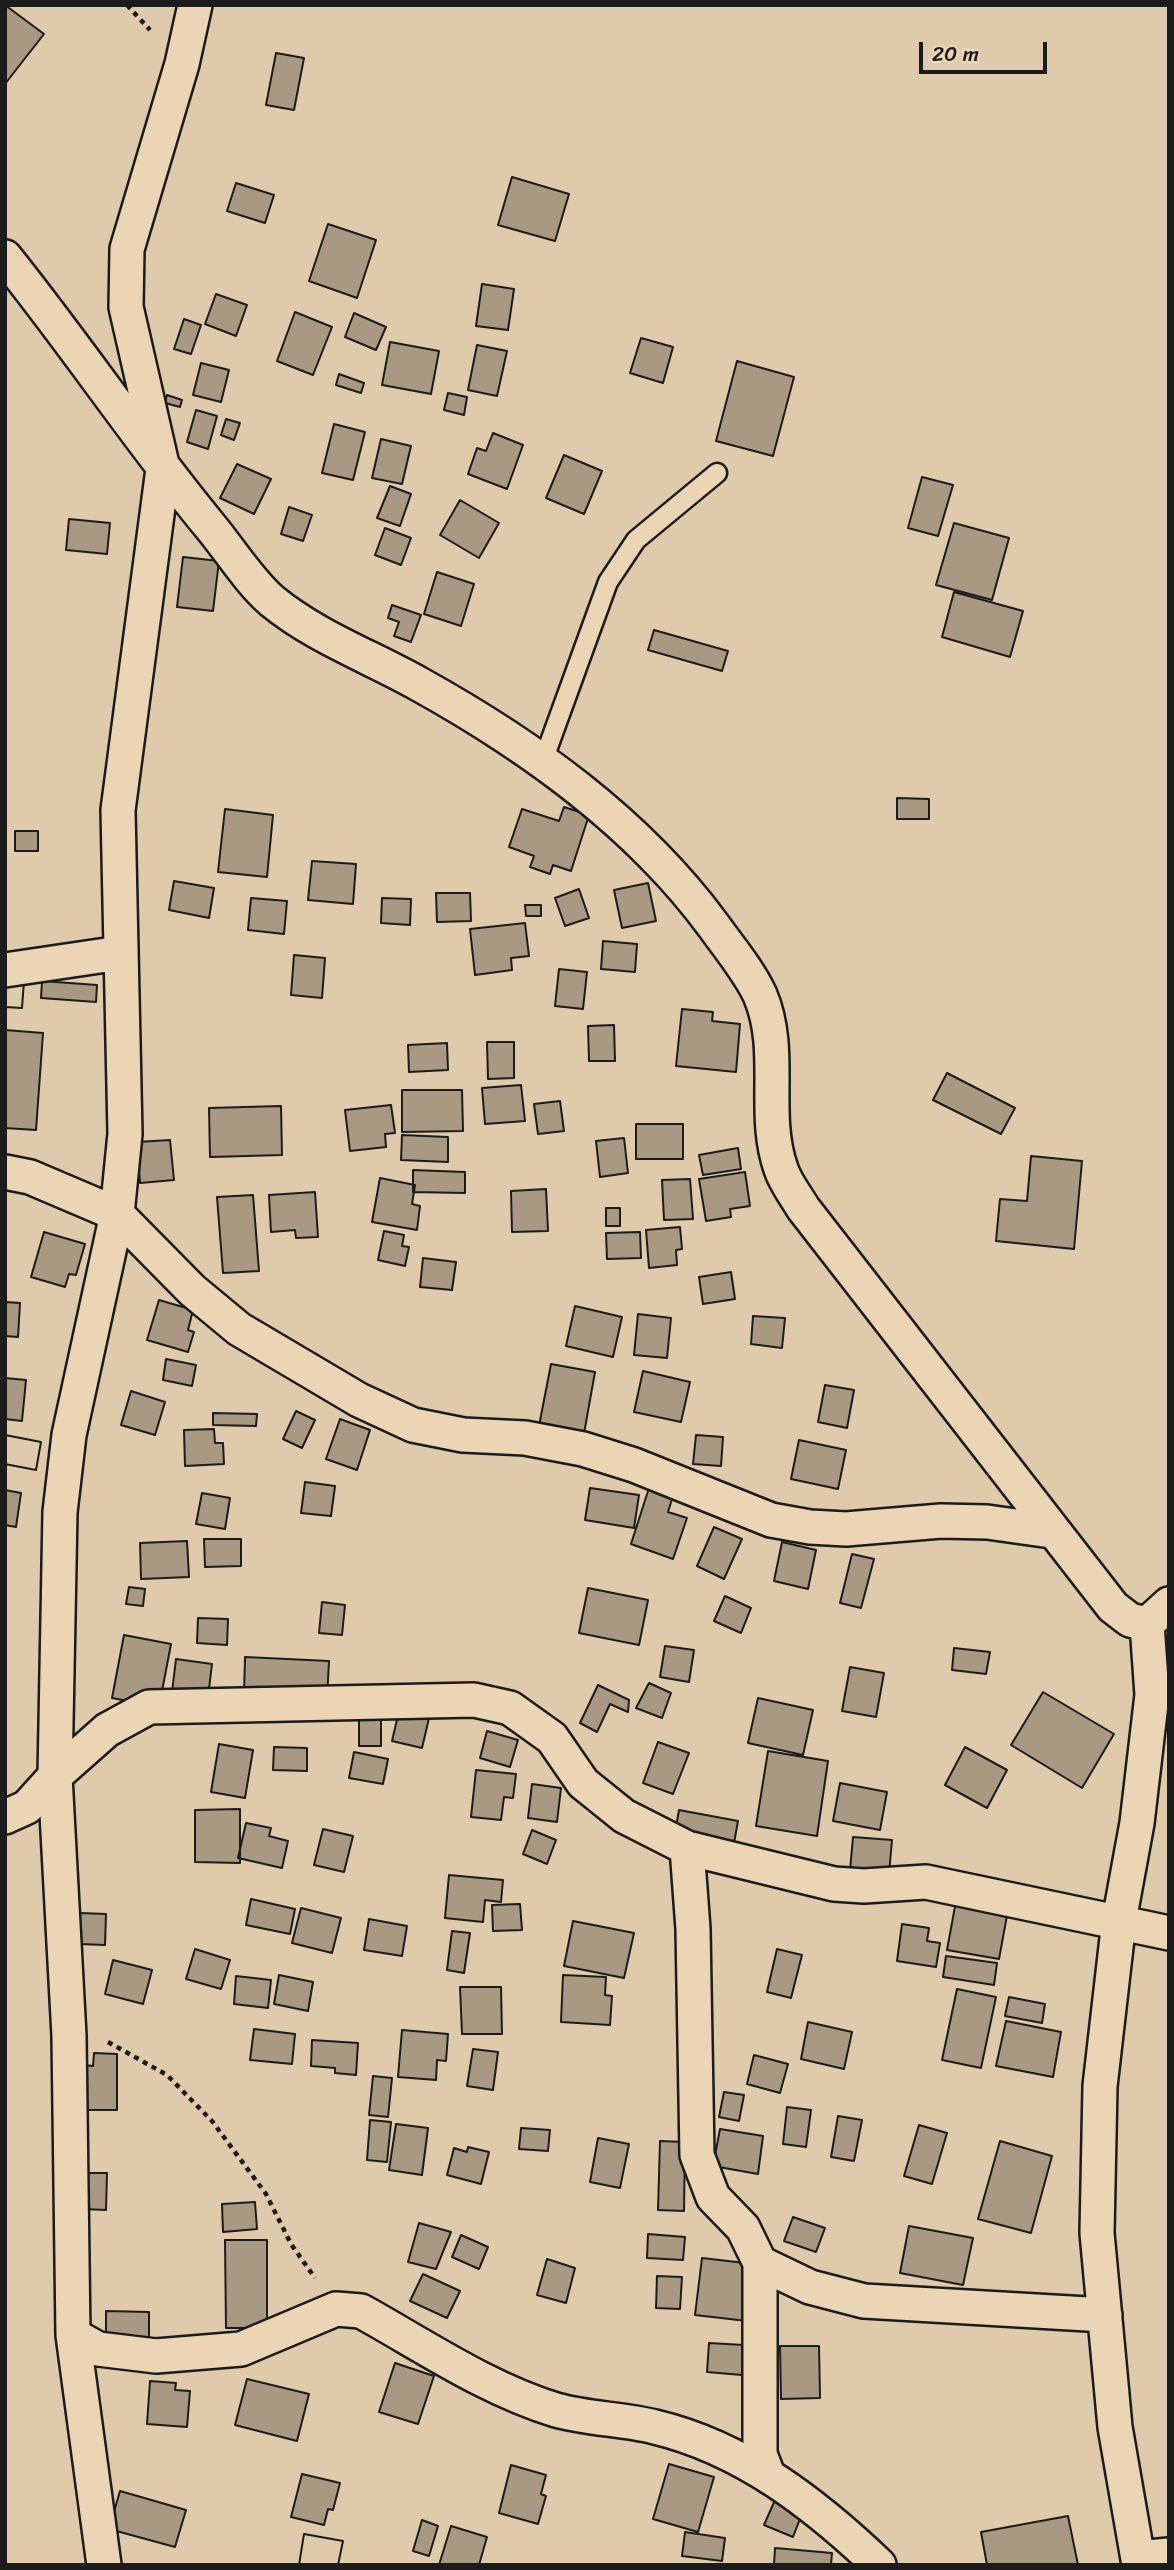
<!DOCTYPE html>
<style>
body{margin:0}
#map{position:relative;width:1174px;height:2570px;overflow:hidden;background:#dfcaab;font-family:Sriracha,sans-serif}
canvas{display:block}
.frame{position:absolute;inset:0;border:7px solid #1c1c1c;pointer-events:none}
.scale{position:absolute;left:919px;top:42px;width:128px;height:32px;box-sizing:border-box;border:4px solid #1c1c1c;border-top:0;padding-left:9px;font-size:21px;line-height:24px;white-space:nowrap;color:#1c1c1c;-webkit-text-stroke:5px #ecd5b4;paint-order:stroke}
</style>
<div id="map">
<canvas width="1174" height="2570"></canvas>
<div class="frame"></div>
<div class="scale">20 m</div>
</div>
<script>
const ctx = document.querySelector('canvas').getContext('2d');
ctx.lineJoin = 'round';
function fill(path, color) { ctx.fillStyle = color; ctx.fill(path, 'evenodd'); }
function strokePath(path, color, width, dash) { ctx.strokeStyle = color; ctx.lineWidth = width; ctx.lineCap = dash ? 'butt' : 'round'; ctx.setLineDash(dash || []); ctx.stroke(path); }
const building = new Path2D(`
 M5 5 44 34 5 84Z
 M276 53 304 58 294 110 266 105Z
 M512 177 569 194 555 241 498 225Z
 M236 183 274 195 265 223 227 211Z
 M328 224 376 240 357 298 309 281Z
 M482 284 514 289 508 330 476 326Z
 M216 294 247 305 236 336 205 324Z
 M295 312 332 327 313 375 277 361Z
 M354 313 386 327 376 350 345 337Z
 M184 319 201 325 191 354 174 349Z
 M641 338 673 347 663 383 630 373Z
 M390 342 439 351 431 394 382 385Z
 M477 345 507 351 497 396 468 390Z
 M737 361 794 377 773 456 716 441Z
 M201 363 229 370 221 402 193 395Z
 M339 374 364 383 361 393 336 385Z
 M448 393 467 397 464 415 444 410Z
 M167 395 182 400 180 407 165 403Z
 M196 410 217 416 208 449 187 442Z
 M226 419 240 423 234 440 221 435Z
 M334 424 365 432 353 480 322 473Z
 M493 433 523 445 507 489 468 474 477 448 486 451Z
 M381 439 411 446 402 484 372 478Z
 M564 455 602 471 584 514 546 498Z
 M237 464 271 479 254 514 220 498Z
 M922 477 953 485 938 536 908 528Z
 M390 486 411 494 400 526 377 518Z
 M460 500 499 523 479 558 440 535Z
 M289 507 312 515 303 541 281 534Z
 M69 519 110 523 107 554 66 550Z
 M954 523 1009 538 992 600 936 585Z
 M385 528 411 538 401 565 375 555Z
 M183 557 219 561 213 611 177 607Z
 M437 572 474 584 461 626 424 614Z
 M954 592 1023 611 1010 657 942 637Z
 M392 605 421 615 411 642 394 636 399 622 388 618Z
 M654 630 728 651 722 671 648 650Z
 M897 798 929 799V819H897Z
 M564 807 589 815 571 871 553 865 550 874 530 867 534 856 509 847 522 809 559 821Z
 M225 809 273 815 267 877 218 872Z
 M15 831H38V851H15Z
 M312 861 356 864 353 904 308 900Z
 M174 881 214 888 209 918 169 910Z
 M648 883 656 921 622 928 614 890Z
 M579 889 589 918 565 926 555 898Z
 M436 893H470L471 921 437 922Z
 M251 898 287 901 284 934 248 930Z
 M382 898 411 899 410 925 381 923Z
 M525 905H541V916H526Z
 M525 923 529 956 511 958 512 970 475 975 470 929Z
 M603 941 637 944 635 972 601 969Z
 M294 955 325 958 322 998 291 995Z
 M559 969 587 972 583 1009 555 1006Z
 M5 980 24 981 22 1008 5 1007Z
 M5 980 24 981 22 1008 5 1007Z
 M42 981 97 985 96 1002 41 998Z
 M682 1009 713 1012 712 1021 740 1024 736 1072 676 1066Z
 M614 1025 615 1061H589L588 1026Z
 M5 1030 43 1033 36 1130 5 1128Z
 M487 1042H514V1078L488 1079Z
 M447 1043 448 1070 409 1072 408 1045Z
 M947 1073 1015 1108 1001 1134 933 1100Z
 M521 1085 525 1121 485 1124 482 1088Z
 M402 1090H462L463 1131 402 1132Z
 M560 1101 564 1131 538 1134 534 1104Z
 M391 1105 395 1133 385 1134 386 1147 350 1151 345 1110Z
 M281 1106 282 1155 210 1157 209 1108Z
 M636 1124H683V1159H636Z
 M402 1135 448 1137V1162L401 1160Z
 M624 1138 628 1173 600 1177 596 1141Z
 M170 1140 174 1180 140 1183 137 1142Z
 M738 1148 741 1169 703 1175 699 1155Z
 M1031 1156 1082 1161 1074 1249 996 1241 1000 1199 1027 1201Z
 M413 1170 465 1172V1193L413 1192Z
 M745 1172 750 1206 730 1209 731 1217 706 1221 699 1179Z
 M380 1178 415 1185 412 1204 420 1206 417 1230 372 1222Z
 M690 1179 693 1219 664 1220 662 1180Z
 M546 1189 548 1231 512 1232 511 1191Z
 M315 1192 318 1237 296 1238 295 1230 271 1232 269 1195Z
 M253 1195 259 1271 223 1273 217 1197Z
 M606 1208H620V1226H606Z
 M680 1227 682 1249 676 1250 677 1265 649 1268 646 1230Z
 M384 1231 404 1235 402 1246 409 1247 405 1266 378 1260Z
 M44 1232 85 1244 76 1275 69 1274 65 1287 31 1277Z
 M640 1232 641 1258 607 1259 606 1233Z
 M423 1258 456 1262 452 1290 420 1287Z
 M731 1272 735 1299 703 1304 699 1277Z
 M159 1300 193 1310 188 1330 194 1332 188 1352 147 1340Z
 M5 1302 20 1303 18 1337 5 1336Z
 M575 1306 622 1317 613 1357 566 1346Z
 M638 1314 671 1318 667 1358 634 1355Z
 M753 1316 785 1318 782 1348 751 1344Z
 M166 1359 196 1365 192 1386 163 1380Z
 M551 1364 595 1372 583 1439 538 1431Z
 M643 1371 690 1382 681 1422 634 1412Z
 M5 1378 26 1380 22 1421 5 1419Z
 M825 1385 854 1390 847 1428 818 1422Z
 M131 1391 165 1402 155 1435 121 1425Z
 M296 1411 315 1420 302 1448 283 1439Z
 M213 1413 257 1414 256 1426 213 1425Z
 M340 1419 370 1430 357 1470 326 1459Z
 M214 1429 215 1443H223L224 1464 185 1466 184 1430Z
 M5 1435 41 1442 36 1470 5 1464Z
 M5 1435 41 1442 36 1470 5 1464Z
 M696 1435 723 1437 721 1466 693 1464Z
 M799 1440 846 1450 838 1489 791 1479Z
 M305 1482 335 1486 331 1516 301 1513Z
 M590 1488 639 1495 634 1528 585 1520Z
 M649 1488 673 1496 668 1512 687 1518 673 1559 631 1544Z
 M5 1490 21 1493 16 1527 5 1525Z
 M202 1493 230 1498 225 1529 196 1524Z
 M714 1527 742 1539 724 1579 697 1566Z
 M204 1539H241V1566L205 1567Z
 M187 1541 189 1577 141 1579 140 1543Z
 M782 1542 816 1550 808 1589 774 1581Z
 M852 1554 874 1559 861 1608 840 1603Z
 M129 1587 145 1589 143 1606 126 1604Z
 M588 1588 648 1600 639 1645 579 1633Z
 M725 1596 751 1608 741 1633 714 1621Z
 M322 1602 345 1605 342 1635 319 1633Z
 M198 1618 228 1619 227 1645 197 1643Z
 M124 1635 171 1644 159 1707 112 1698Z
 M665 1646 694 1650 689 1682 660 1677Z
 M954 1648 990 1652 986 1674 952 1670Z
 M245 1657 329 1661 327 1699 244 1695Z
 M176 1659 212 1664 208 1697 172 1692Z
 M850 1667 884 1673 876 1717 842 1711Z
 M649 1683 671 1693 662 1718 636 1708Z
 M598 1685 629 1700 628 1712 610 1704 597 1732 580 1723Z
 M1043 1692 1114 1734 1082 1788 1011 1745Z
 M758 1698 813 1710 803 1755 748 1743Z
 M399 1711 429 1718 422 1748 392 1741Z
 M359 1715H381V1746H359Z
 M487 1731 518 1740 510 1767 480 1758Z
 M658 1742 689 1753 673 1794 643 1783Z
 M219 1744 253 1750 245 1798 211 1792Z
 M274 1747 307 1748V1771L273 1770Z
 M965 1747 1007 1770 987 1808 945 1785Z
 M768 1751 828 1761 817 1836 756 1826Z
 M354 1752 388 1759 383 1784 349 1778Z
 M476 1770 516 1774 513 1798 504 1797 501 1820 471 1817Z
 M840 1783 887 1792 880 1830 833 1821Z
 M532 1784 561 1788 557 1822 528 1818Z
 M240 1809V1863L195 1862V1810Z
 M679 1810 738 1821 734 1843 675 1832Z
 M246 1823 271 1828 269 1836 288 1841 282 1868 238 1858Z
 M323 1829 353 1836 344 1872 314 1865Z
 M532 1830 556 1840 547 1864 523 1854Z
 M853 1837 892 1840 889 1874 850 1871Z
 M449 1875 503 1880 501 1902 485 1900 483 1922 445 1918Z
 M251 1899 295 1909 290 1934 246 1925Z
 M956 1901 1008 1910 999 1959 947 1950Z
 M520 1904 522 1930 493 1931 492 1905Z
 M301 1908 341 1918 332 1953 292 1943Z
 M80 1913 106 1914 105 1945 80 1944Z
 M369 1919 407 1926 402 1956 364 1950Z
 M573 1921 634 1933 624 1978 564 1966Z
 M902 1924 929 1928 927 1941 940 1943 936 1967 897 1961Z
 M452 1931 470 1933 464 1973 447 1970Z
 M195 1949 230 1960 221 1989 186 1979Z
 M777 1949 802 1955 791 1998 767 1992Z
 M946 1956 997 1963 994 1985 943 1977Z
 M113 1960 152 1970 143 2004 105 1994Z
 M279 1975 313 1982 308 2011 274 2004Z
 M563 1975 606 1977 605 1995 612 1996 610 2025 561 2022Z
 M236 1976 271 1980 268 2008 234 2004Z
 M460 1987H501L502 2034H462Z
 M957 1989 996 1997 981 2068 942 2060Z
 M1009 1997 1045 2004 1042 2023 1005 2016Z
 M1006 2021 1061 2032 1053 2077 996 2066Z
 M808 2022 852 2032 844 2069 801 2059Z
 M254 2029 295 2034 292 2064 250 2060Z
 M402 2030 448 2034 446 2061 437 2060 436 2080 398 2077Z
 M312 2040 358 2043 356 2075 335 2073V2068L311 2066Z
 M473 2049 498 2052 493 2090 467 2086Z
 M94 2053 117 2054V2110H82L84 2065 93 2066Z
 M754 2055 788 2064 780 2093 747 2084Z
 M373 2076 392 2078 388 2117 369 2115Z
 M724 2092 744 2095 739 2121 719 2117Z
 M787 2107 811 2110 806 2147 783 2144Z
 M838 2116 862 2120 854 2161 831 2157Z
 M370 2120 391 2122 387 2162 367 2160Z
 M396 2124 428 2128 422 2175 389 2170Z
 M919 2125 947 2133 932 2184 904 2176Z
 M521 2128 550 2130 548 2151 519 2149Z
 M720 2129 763 2136 758 2174 713 2166Z
 M598 2138 629 2144 620 2188 590 2182Z
 M660 2141 685 2142 684 2211 658 2210Z
 M1000 2141 1052 2156 1031 2233 978 2219Z
 M468 2147 489 2152 481 2184 447 2175 454 2148 467 2152Z
 M83 2173H107L106 2210 83 2209Z
 M255 2202 257 2229 223 2232 222 2204Z
 M793 2217 825 2228 816 2252 784 2241Z
 M419 2223 451 2232 436 2269 408 2262Z
 M909 2226 973 2238 963 2285 900 2273Z
 M648 2234 685 2237 683 2260 647 2258Z
 M461 2235 488 2247 479 2269 452 2257Z
 M225 2240H267V2328H226Z
 M702 2258 745 2263 742 2292H750L747 2321 695 2315Z
 M547 2259 575 2268 566 2303 537 2295Z
 M423 2274 460 2291 447 2318 410 2301Z
 M657 2276 682 2277 680 2309 656 2308Z
 M106 2311 149 2312V2346H106Z
 M709 2343 744 2345 742 2375 707 2372Z
 M780 2346H819L820 2398 781 2399Z
 M395 2363 434 2376 418 2424 379 2412Z
 M247 2379 309 2394 297 2441 235 2425Z
 M150 2381 176 2383 175 2390 190 2391 187 2427 147 2424Z
 M669 2464 714 2477 698 2532 653 2519Z
 M511 2465 546 2475 541 2494 546 2496 538 2524 499 2513Z
 M302 2474 340 2483 333 2510 328 2509 324 2525 291 2517Z
 M120 2491 186 2510 175 2547 109 2529Z
 M775 2500 803 2511 793 2537 764 2525Z
 M1068 2516 1078 2565H987L981 2532Z
 M422 2520 438 2526 429 2556 413 2551Z
 M451 2526 487 2537 479 2565H439Z
 M685 2532 725 2538 722 2561 682 2556Z
 M304 2534 343 2541 338 2565H299Z
 M304 2534 343 2541 338 2565H299Z
 M775 2548 832 2553 831 2565H774Z`);
const path = new Path2D(`
 M127 5 150 30
 M108 2042 167 2075 212 2121 266 2194 291 2244 315 2278`);
const service = new Path2D(`
 M543 761 608 582 636 540 717 473`);
const minor = new Path2D(`
 M5 257C76 345 138 439 210 526 230 550 249 581 272 601 316 637 369 656 419 684 529 745 637 822 713 925 728 946 749 971 760 995 784 1051 761 1113 781 1169 785 1182 796 1196 803 1208L1113 1607 1130 1620 1147 1624 1169 1604
 M5 970 120 953
 M5 1172 30 1177 117 1214 192 1290 239 1329 359 1400 413 1425 463 1435 525 1438 583 1449 634 1465 771 1520 810 1527 846 1529 941 1521 987 1522 1051 1531
 M5 1817 27 1807 55 1776 60 1512 69 1435 117 1214 125 1134 118 810 163 469 126 307 127 249 182 64 195 5
 M687 1848 693 1929 697 2155 713 2197 743 2228 760 2263V2454L768 2475
 M760 2263 810 2287 864 2301 1105 2315
 M73 2335 98 2349 156 2356 241 2349 336 2309 361 2311C424 2346 487 2389 556 2410 588 2419 623 2419 655 2427 743 2448 815 2504 879 2565
 M1138 2558 1169 2555
 M104 2565 73 2335 69 2036 55 1776 107 1730 149 1707 474 1700 510 1708 552 1738 583 1783 624 1816 687 1848 834 1884 864 1886 926 1882 1169 1933
 M1139 2565 1115 2427 1097 2233 1100 2086 1119 1921 1137 1823 1152 1695 1147 1624`);
fill(building, '#a99983');
strokePath(building, '#1c1c1c', 2);
strokePath(service, '#1c1c1c', 23);
strokePath(minor, '#1c1c1c', 38);
strokePath(path, '#1c1c1c', 4.5, [5, 5]);
strokePath(service, '#ecd5b4', 18);
strokePath(minor, '#ecd5b4', 33);
</script>
